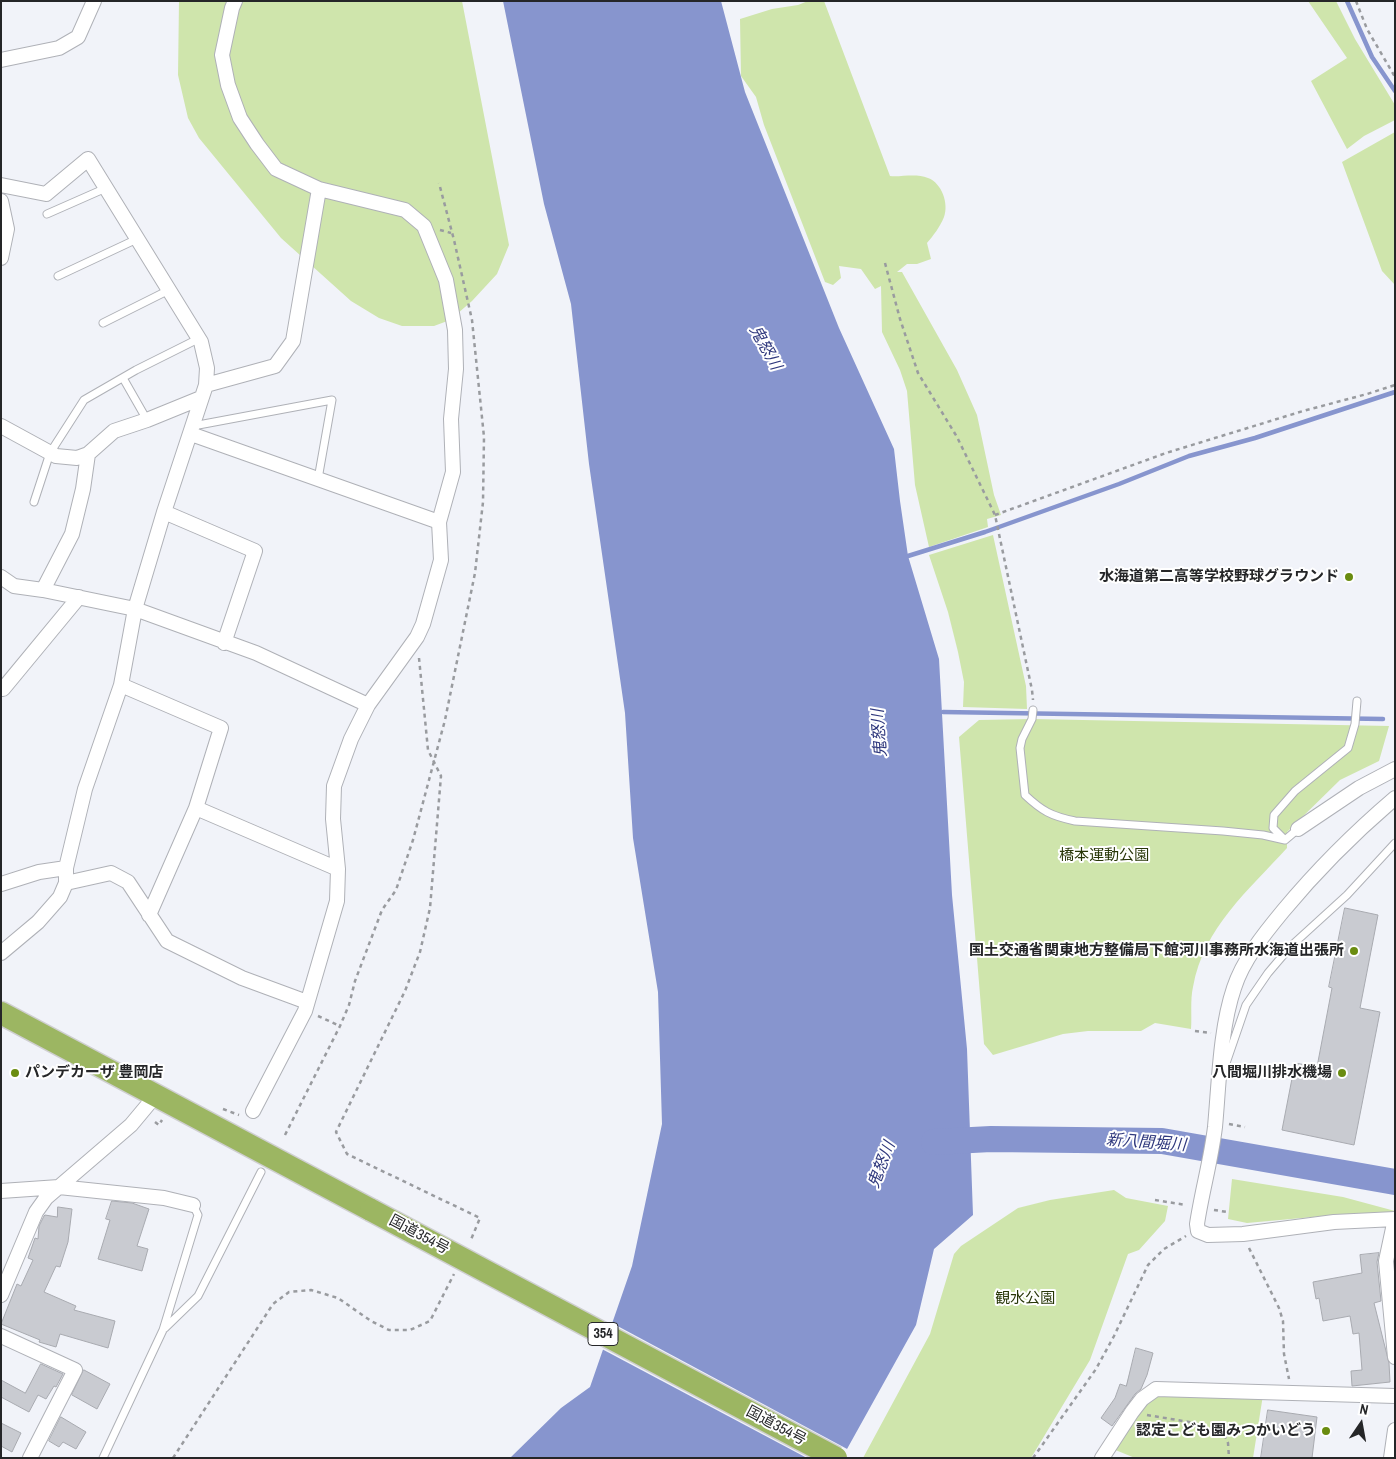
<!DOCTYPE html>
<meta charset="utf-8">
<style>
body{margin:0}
#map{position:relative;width:1396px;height:1459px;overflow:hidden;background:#f1f3f9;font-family:"Archivo Narrow",sans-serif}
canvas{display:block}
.frame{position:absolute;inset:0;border:2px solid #252628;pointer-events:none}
.north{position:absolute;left:1336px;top:1399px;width:50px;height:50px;-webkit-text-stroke:4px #fff;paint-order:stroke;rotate:12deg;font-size:14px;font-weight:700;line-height:20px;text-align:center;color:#252628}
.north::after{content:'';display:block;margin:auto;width:18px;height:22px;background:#252628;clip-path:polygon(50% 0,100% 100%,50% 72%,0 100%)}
</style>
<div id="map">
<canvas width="1396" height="1459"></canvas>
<div class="frame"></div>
<div class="north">N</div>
</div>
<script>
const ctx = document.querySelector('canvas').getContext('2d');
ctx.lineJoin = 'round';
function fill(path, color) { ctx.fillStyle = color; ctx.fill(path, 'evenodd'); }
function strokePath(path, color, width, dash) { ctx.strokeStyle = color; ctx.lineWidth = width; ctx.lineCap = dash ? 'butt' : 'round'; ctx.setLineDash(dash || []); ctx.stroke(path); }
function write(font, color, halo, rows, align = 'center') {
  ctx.font = font + ' "Archivo Narrow","Noto Sans JP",sans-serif'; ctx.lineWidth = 4; ctx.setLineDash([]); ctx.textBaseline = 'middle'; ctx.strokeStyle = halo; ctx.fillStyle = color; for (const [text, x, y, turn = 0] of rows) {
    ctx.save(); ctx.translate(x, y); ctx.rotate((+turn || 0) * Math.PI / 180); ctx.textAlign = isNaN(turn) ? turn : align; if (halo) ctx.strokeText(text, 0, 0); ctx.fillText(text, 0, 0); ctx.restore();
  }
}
const green = new Path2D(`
 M179 1H462L509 245 497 274 472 301 450 320 434 326H402L379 318 351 301 281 238 199 138 188 118 178 75Z
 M808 1H824L890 176C902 177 916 173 928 178 942 183 949 204 944 217 940 227 933 236 927 243L931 259 917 264H907L897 272H902L957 370 977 415 994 495 1001 515 987 519 988 527 929 547 915 485 907 391 900 370 882 332 881 286 875 289 861 269 839 266 841 278 833 285 825 282 764 125 756 97 741 76 740 19 772 9 798 5Z
 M1308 1H1336L1355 39 1395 105V120L1364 136 1347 149 1311 81 1347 58Z
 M1395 132V285L1382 271 1342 162Z
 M993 535 1026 686 1027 709 963 707 964 682 958 652 948 612 929 555Z
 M1032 719 1389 726 1379 761 1340 780 1287 832V848C1248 891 1204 927 1193 987 1190 1000 1192 1016 1191 1029L1155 1023 1141 1031H1088L1063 1034 993 1055 984 1044 959 737 979 720Z
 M1232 1179 1343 1197 1395 1211V1213L1335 1215 1247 1223 1228 1219Z
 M1114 1190 1126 1198 1168 1206 1165 1221 1139 1250 1128 1254 1090 1360 1031 1458H863L930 1334 954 1254 961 1246 1018 1208 1050 1200Z
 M1155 1393 1263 1395 1253 1458H1135L1113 1449 1144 1402Z`);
const water = new Path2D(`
 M503 1H721L745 92 839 328 894 449 900 501 908 556 939 659 952 895 967 1049 973 1215 934 1249 916 1325 842 1458H510L561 1408 590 1387 632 1266 662 1124 658 992 633 838 625 713 589 464 571 304 544 204Z`);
const pier = new Path2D(`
 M610 1322 849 1450 845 1458H807L600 1348Z`);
const stream = new Path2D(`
 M1347 1 1372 57 1395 91
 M908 556 985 532 1119 484 1189 456 1255 438 1395 392
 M943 712 1383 719`);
const river = new Path2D(`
 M934 1142 991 1139 1162 1141 1395 1182`);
const building = new Path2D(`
 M1345 908 1378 915 1360 1008 1380 1012 1354 1145 1282 1130 1295 1063 1317 1067 1332 988 1329 987Z
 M112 1201 132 1203 149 1209 137 1246 148 1249 142 1271 98 1259 110 1220 106 1219Z
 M58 1207 72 1209 68 1242 60 1267 56 1266 44 1292 76 1306 74 1310 115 1321 108 1348 60 1334 56 1347 39 1342 40 1340 1 1324 17 1284 21 1286 33 1260 28 1258 35 1238 38 1239 39 1226 44 1216 45 1215 57 1217Z
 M1379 1253 1377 1262 1381 1301 1374 1303 1389 1363 1390 1382 1352 1386 1351 1371 1362 1370 1359 1333 1353 1334 1350 1316 1323 1321 1319 1298 1316 1299 1313 1282 1362 1273 1360 1255Z
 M1136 1348 1153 1353 1147 1375 1141 1389 1135 1394 1112 1426 1101 1418 1115 1398 1120 1384 1126 1386Z
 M41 1364 63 1374 56 1387 54 1386 46 1399 38 1395 29 1412 1 1397V1380L25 1393Z
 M84 1370 110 1384 97 1409 72 1395Z
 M1268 1410 1317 1417 1312 1458H1261Z
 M61 1417 86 1432 76 1449 63 1442 59 1447 49 1441Z
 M1 1423 21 1433 12 1452 1 1446Z`);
const path = new Path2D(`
 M1356 1 1367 29 1395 77
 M440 230 451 233
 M885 263 900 319 918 373 957 437 995 515 1032 690 1033 700
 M995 515 1166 453 1303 411 1367 394 1395 385
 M419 658 428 750 441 776 430 908 420 952 405 991 336 1132 347 1154 480 1218 470 1242
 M318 1016 340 1026
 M1195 1031 1211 1033
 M223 1109 239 1115
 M155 1122 159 1125 162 1120
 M1229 1124 1245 1127
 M285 1135 340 1026 349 1005 355 981 382 910 396 890 413 840 445 720 475 573 483 502 484 437 472 320 454 240 439 183
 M1155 1200 1186 1205
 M1214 1210 1227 1212
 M1249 1248 1279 1308 1283 1321 1284 1354 1289 1379
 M1147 1415 1195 1423 1225 1436 1228 1443 1229 1458
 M173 1458 273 1304 289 1292 311 1290 338 1298 371 1321 389 1330H410L430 1321 454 1274
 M1033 1458 1096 1369 1114 1336 1148 1265 1164 1249 1186 1236`);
const service = new Path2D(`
 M47 214 106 188
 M58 276 137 239
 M103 323 169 290
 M123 378 147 420
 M193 426 332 400 318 479
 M34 502 50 453 84 400 136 370 198 339
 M1033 710 1032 719 1022 739 1020 748 1025 795C1042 811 1051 816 1075 821L1223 831 1263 835 1285 840 1298 829
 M1284 839 1273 828 1274 815 1295 791 1348 748 1355 724 1357 701
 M1225 1066 1246 1005 1268 973 1291 946 1347 895 1395 843
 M165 1328 198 1296 261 1172
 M103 1458 163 1330 198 1215 193 1205`);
const minor = new Path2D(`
 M235 1 232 8 222 55 228 85 240 118 257 144 276 169 319 189 405 210 424 226 446 280 455 330 456 369 451 419 453 472 439 522 441 560 423 624 417 637 368 705 351 739 334 786 333 819 338 869 337 901 305 1011 253 1111
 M1 60 59 48 78 37 94 1
 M1 185 46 194 88 159 201 342 207 368 206 385 164 512 135 609 121 685 85 789 66 868V883L60 897 38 922 1 953
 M1 201 7 229 1 258
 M206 385 275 366 293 341 319 189
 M1 426 56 456 77 458 88 454 114 431 147 420 201 398
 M191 434 439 522
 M164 512 255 551 224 643
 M1 577 14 586 43 590 135 609 256 653 368 705
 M43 590 72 534 83 489 88 454
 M121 685 221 728 196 808 149 915
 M1 689H3L79 597
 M1395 798C1354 833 1317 870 1283 911 1264 934 1243 960 1234 988 1220 1029 1219 1084 1215 1127 1211 1160 1202 1191 1197 1224L1198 1231 1208 1235 1243 1234 1334 1222 1395 1219
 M196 808 338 869
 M1298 829 1359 788 1395 769
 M66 883 111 873 128 882 167 941 242 978 307 1002
 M1 884 39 872 66 868
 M1 1191 59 1187 164 1198 193 1205
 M1395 1219 1386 1261 1395 1357
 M1 1295 36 1212 46 1198 131 1125 156 1095
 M1 1336 75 1370 30 1458
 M1102 1458 1132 1412 1142 1399 1156 1389 1395 1396
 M1391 1458 1395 1430`);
const trunk = new Path2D(`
 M1 1013 371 1210`);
const trunkBridge = new Path2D(`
 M371 1210 836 1458`);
const markers = [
 [1349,577,5,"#6a8c10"],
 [1354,951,5,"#6a8c10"],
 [15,1073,5,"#6a8c10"],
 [1342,1073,5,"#6a8c10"],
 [1326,1431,5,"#6a8c10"]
];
const shields = [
 [603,1334,30]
];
const shieldNames = [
 ["354",603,1334]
];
const poiNames = [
 ["水海道第二高等学校野球グラウンド",1339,577],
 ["国土交通省関東地方整備局下館河川事務所水海道出張所",1344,951],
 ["パンデカーザ 豊岡店",25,1073,"left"],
 ["八間堀川排水機場",1332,1073],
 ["認定こども園みつかいどう",1316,1431]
];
const parkNames = [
 ["橋本運動公園",1104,856],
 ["観水公園",1025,1299]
];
const streetNames = [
 ["国道354号",419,1235,28],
 ["国道354号",776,1426,28]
];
const waterNames = [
 ["鬼怒川",765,348,61],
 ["鬼怒川",880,733,-94],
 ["新八間堀川",1146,1143,4],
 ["鬼怒川",882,1165,-69]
];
fill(green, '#cfe5ac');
fill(water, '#8795ce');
fill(pier, '#f1f3f9');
strokePath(stream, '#8795ce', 4.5);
strokePath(river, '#8795ce', 26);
fill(building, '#c9cbd1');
strokePath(building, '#a8aab0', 1);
strokePath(service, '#afb1b7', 9);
strokePath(minor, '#afb1b7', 16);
strokePath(trunk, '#cfcfd0', 25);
strokePath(path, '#999b9f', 2.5, [4, 4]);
strokePath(service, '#fff', 7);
strokePath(minor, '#fff', 14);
strokePath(trunk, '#9cb662', 22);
strokePath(trunkBridge, '#cfcfd0', 25, []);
strokePath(trunkBridge, '#9cb662', 22);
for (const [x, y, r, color] of markers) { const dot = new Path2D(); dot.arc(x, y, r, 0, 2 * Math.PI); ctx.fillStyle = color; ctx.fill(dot); strokePath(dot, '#fff', 2); }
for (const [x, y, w] of shields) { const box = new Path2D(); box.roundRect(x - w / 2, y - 11.5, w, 23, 4); ctx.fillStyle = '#fff'; ctx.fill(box); strokePath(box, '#252628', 1); }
write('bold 14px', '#252628', null, shieldNames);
write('bold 15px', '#252628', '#fff', poiNames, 'right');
write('15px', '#293709', '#fff', parkNames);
write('15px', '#252628', '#fff', streetNames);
write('italic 16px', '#2f387d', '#fff', waterNames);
</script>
